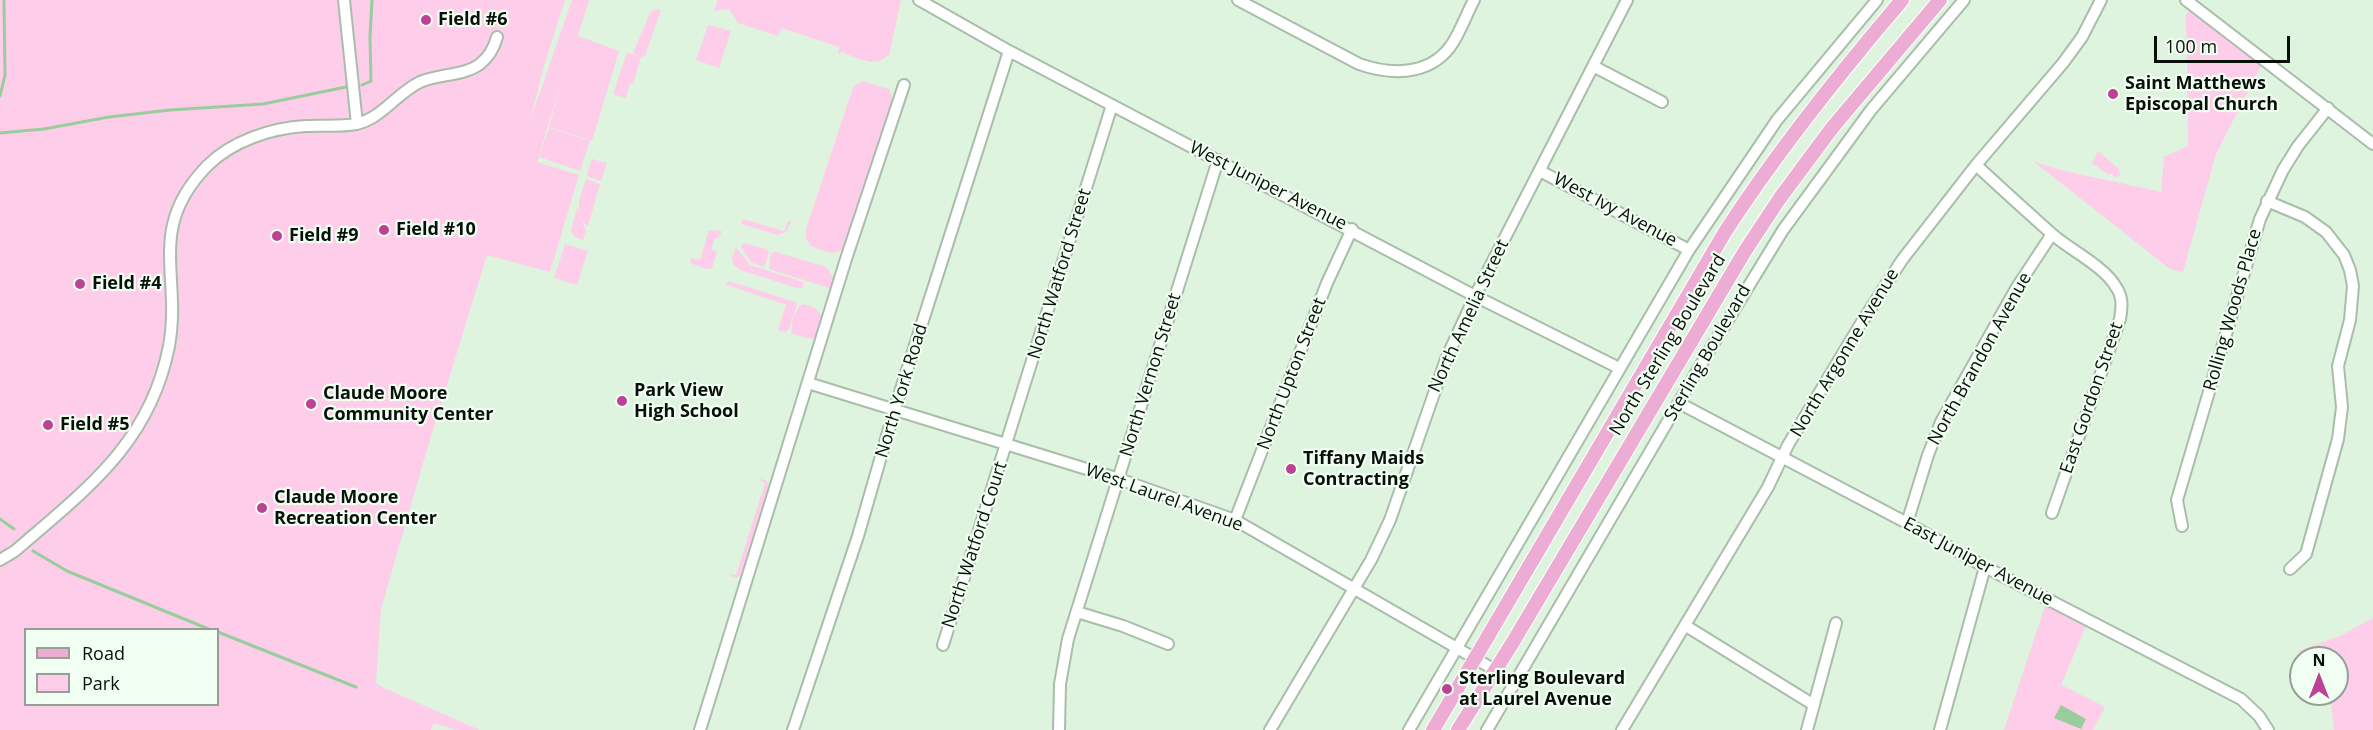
<!DOCTYPE html>
<style>
body{margin:0}
#map{position:relative;width:2373px;height:730px;overflow:hidden;background:#def4df;font-family:"Open Sans",sans-serif}
canvas{display:block}
.legend{position:absolute;left:24px;top:628px;width:195px;height:78px;box-sizing:border-box;background:#f1fef2;border:2px solid #949f95;margin:0;padding:8px 10px;list-style:none;font-size:18px;color:#09100a}
.legend li{display:flex;align-items:center;gap:12px;height:30px}
.legend b{width:30px;border:2px solid #949f95}
.north{position:absolute;left:2289px;top:646px;width:60px;height:60px;box-sizing:border-box;background:#f1fef2;border:2px solid #949f95;border-radius:50%;rotate:0deg;font-size:16px;font-weight:700;line-height:24px;text-align:center;color:#09100a}
.north::after{content:'';display:block;margin:auto;width:21px;height:27px;background:#be4293;clip-path:polygon(50% 0,100% 100%,50% 72%,0 100%)}
.scale{position:absolute;left:2154px;top:36px;width:136px;height:27px;box-sizing:border-box;border:3px solid #09100a;border-top:0;padding-left:8px;font-size:18px;line-height:21px;white-space:nowrap;color:#09100a;-webkit-text-stroke:4px #f1fef2;paint-order:stroke}
</style>
<div id="map">
<canvas width="2373" height="730"></canvas>
<ul class="legend">
<li><b style="height:8px;background:#edacd4"></b>Road</li>
<li><b style="height:16px;background:#fecde9"></b>Park</li>
</ul>
<div class="north">N</div>
<div class="scale">100 m</div>
</div>
<script>
const ctx = document.querySelector('canvas').getContext('2d');
ctx.lineJoin = 'round';
function fill(path, color) { ctx.fillStyle = color; ctx.fill(path, 'evenodd'); }
function strokePath(path, color, width, dash) { ctx.strokeStyle = color; ctx.lineWidth = width; ctx.lineCap = dash ? 'butt' : 'round'; ctx.setLineDash(dash || []); ctx.stroke(path); }
function write(font, color, halo, rows, align = 'center') {
  ctx.font = font + ' "Open Sans",sans-serif'; ctx.lineWidth = 4.5; ctx.setLineDash([]); ctx.textBaseline = 'middle'; ctx.strokeStyle = halo; ctx.fillStyle = color; for (const [text, x, y, turn = 0] of rows) {
    ctx.save(); ctx.translate(x, y); ctx.rotate((+turn || 0) * Math.PI / 180); ctx.textAlign = isNaN(turn) ? turn : align; if (halo) ctx.strokeText(text, 0, 0); ctx.fillText(text, 0, 0); ctx.restore();
  }
}
const green = new Path2D(`
 M0 0H565L544 66 530 121 572 0H589L578 36 619 51 592 141 549 127 562 79 537 162 579 175 550 272 487 255 426 453 381 609 376 683 384 688 480 730H458L436 724 433 725 431 730H0ZM26 630H218V704H26Z
 M718 0H901L889 56 887 55C877 70 854 56 841 52L840 55 838 53 839 47 782 28 778 36 738 23 729 9 714 11Z
 M2194 5 2264 60 2216 154 2183 272 2170 269 2033 161C2074 176 2118 181 2161 192L2164 157 2188 146 2187 41 2185 16Z
 M657 9 661 10 645 56 641 57 633 84 630 83 626 98 613 94 627 53 640 56 633 53 651 11Z
 M708 25 731 31 719 68 696 60Z
 M862 81 889 89 893 100 846 248C832 257 824 251 811 246L806 238V229L853 87Z
 M549 128 590 141 580 171 539 157Z
 M2098 151 2119 169 2120 176 2115 177 2111 173 2109 175 2092 163Z
 M592 159 607 163 601 181 586 176Z
 M586 179 600 184 588 226C572 216 581 193 586 179Z
 M577 207 586 231 583 240 575 237 571 231Z
 M743 219 784 231 788 221 791 222 786 232 777 235 742 224 741 222Z
 M709 230 722 231 718 239 715 238 711 249 717 252 712 268 706 269 690 263 691 258 700 260Z
 M743 243 767 249 769 253 765 265 763 267 751 262 741 247Z
 M565 244 588 251 577 285 554 278Z
 M736 247 750 265 803 282V287L800 289 740 270 734 266 732 258Z
 M776 252 826 267 834 277 833 286 829 288 769 269 771 253Z
 M729 281 795 302 797 305 789 329 786 332 778 330 786 305 727 285 726 282Z
 M802 304C806 305 812 306 816 309 826 316 821 333 813 339L792 334C790 326 795 309 802 304Z
 M758 478 767 481 769 487 741 575 736 578 728 574 736 575 765 483Z
 M2047 600 2088 621 2061 685 2105 707 2093 730H2004Z
 M2373 618V730H2334L2330 694H2337V658H2304L2298 651 2340 636Z`);
const water = new Path2D(`
 M2061 705 2086 719 2081 729 2054 718Z`);
const stream = new Path2D(`
 M362 85 371 81 370 37 372 0
 M0 96 5 75 4 0
 M0 133 44 129 109 117 170 110 263 104 346 87
 M0 519 14 529
 M33 551 67 571 211 630
 M218 632 356 687`);
const minor = new Path2D(`
 M344 0 357 124
 M919 0 1009 51 1475 296 1619 368
 M1238 0 1359 64C1390 75 1428 76 1450 47 1460 33 1466 15 1474 0
 M2186 0 2373 144
 M1593 66 1662 102
 M1976 165C2001 188 2026 211 2052 234 2070 250 2104 266 2116 287 2123 297 2122 307 2120 319L2052 513
 M1540 171 1689 250
 M2267 201 2305 217 2326 232 2344 255 2350 270 2353 286 2350 320 2338 366 2342 407 2338 439 2306 554 2290 569
 M808 383 1119 479 1235 520 1495 670
 M1679 403 1907 523 1985 567 2241 699 2259 716 2268 730
 M1235 520 1327 283 1352 229
 M1907 523 1928 455 1941 422 2017 287 2052 234
 M2182 526 2177 500 2260 219 2283 170 2298 146 2328 108
 M0 560 15 551C85 490 150 444 169 346 182 275 146 229 207 166 232 141 271 128 306 126 322 125 339 127 356 124 381 119 397 93 420 82 438 74 464 76 480 64 489 57 494 48 497 37
 M1077 612 1123 626 1168 644
 M1686 626 1814 705
 M943 645 1112 105
 M700 730 846 259 904 85
 M793 730 858 536 895 408 1009 51
 M1059 730 1060 684 1068 639 1218 160
 M1270 730 1371 560 1390 520 1446 359 1475 296 1627 0
 M1409 730 1689 250 1777 120 1877 0
 M1487 730 1709 351 1783 230 1871 110 1964 0
 M1622 730 1768 487 1788 445 1860 325 1902 260 1976 165 2063 63 2082 37 2101 0
 M1807 730 1836 623
 M1940 730 1985 567`);
const major = new Path2D(`
 M1433 730 1725 232C1778 150 1839 74 1902 0
 M1458 730 1513 642 1745 251 1780 198 1832 128 1940 0`);
const markers = [
 [426,20,6,"#be4293"],
 [2113,94,6,"#be4293"],
 [384,230,6,"#be4293"],
 [277,236,6,"#be4293"],
 [80,284,6,"#be4293"],
 [622,401,6,"#be4293"],
 [311,404,6,"#be4293"],
 [48,425,6,"#be4293"],
 [1291,469,6,"#be4293"],
 [262,508,6,"#be4293"],
 [1447,689,6,"#be4293"]
];
const poiNames = [
 ["Field #6",438,20],
 ["Saint Matthews",2125,84],
 ["Episcopal Church",2125,105],
 ["Field #10",396,230],
 ["Field #9",289,236],
 ["Field #4",92,284],
 ["Park View",634,391],
 ["High School",634,412],
 ["Claude Moore",323,394],
 ["Community Center",323,415],
 ["Field #5",60,425],
 ["Tiffany Maids",1303,459],
 ["Contracting",1303,480],
 ["Claude Moore",274,498],
 ["Recreation Center",274,519],
 ["Sterling Boulevard",1459,679],
 ["at Laurel Avenue",1459,700]
];
const streetNames = [
 ["West Juniper Avenue",1268,186,27],
 ["West Ivy Avenue",1615,210,28],
 ["North Watford Street",1060,274,-73],
 ["Rolling Woods Place",2233,310,-74],
 ["North Amelia Street",1469,316,-65],
 ["North Sterling Boulevard",1668,345,-59],
 ["Sterling Boulevard",1708,353,-60],
 ["North Argonne Avenue",1845,353,-59],
 ["North Brandon Avenue",1980,359,-61],
 ["North Upton Street",1292,374,-69],
 ["North Vernon Street",1151,375,-73],
 ["North York Road",902,391,-73],
 ["East Gordon Street",2092,398,-71],
 ["West Laurel Avenue",1164,498,20],
 ["North Watford Court",975,545,-72],
 ["East Juniper Avenue",1978,562,28]
];
fill(green, '#fecde9');
fill(water, '#99cd9d');
strokePath(stream, '#99cd9d', 3);
strokePath(minor, '#a9beaa', 14);
strokePath(major, '#fff', 16);
strokePath(minor, '#fff', 10);
strokePath(major, '#edacd4', 14);
for (const [x, y, r, color] of markers) { const dot = new Path2D(); dot.arc(x, y, r, 0, 2 * Math.PI); ctx.fillStyle = color; ctx.fill(dot); strokePath(dot, '#f1fef2', 2); }
write('bold 18px', '#09100a', '#f1fef2', poiNames, 'left');
write('18px', '#09100a', '#f1fef2', streetNames);
</script>
